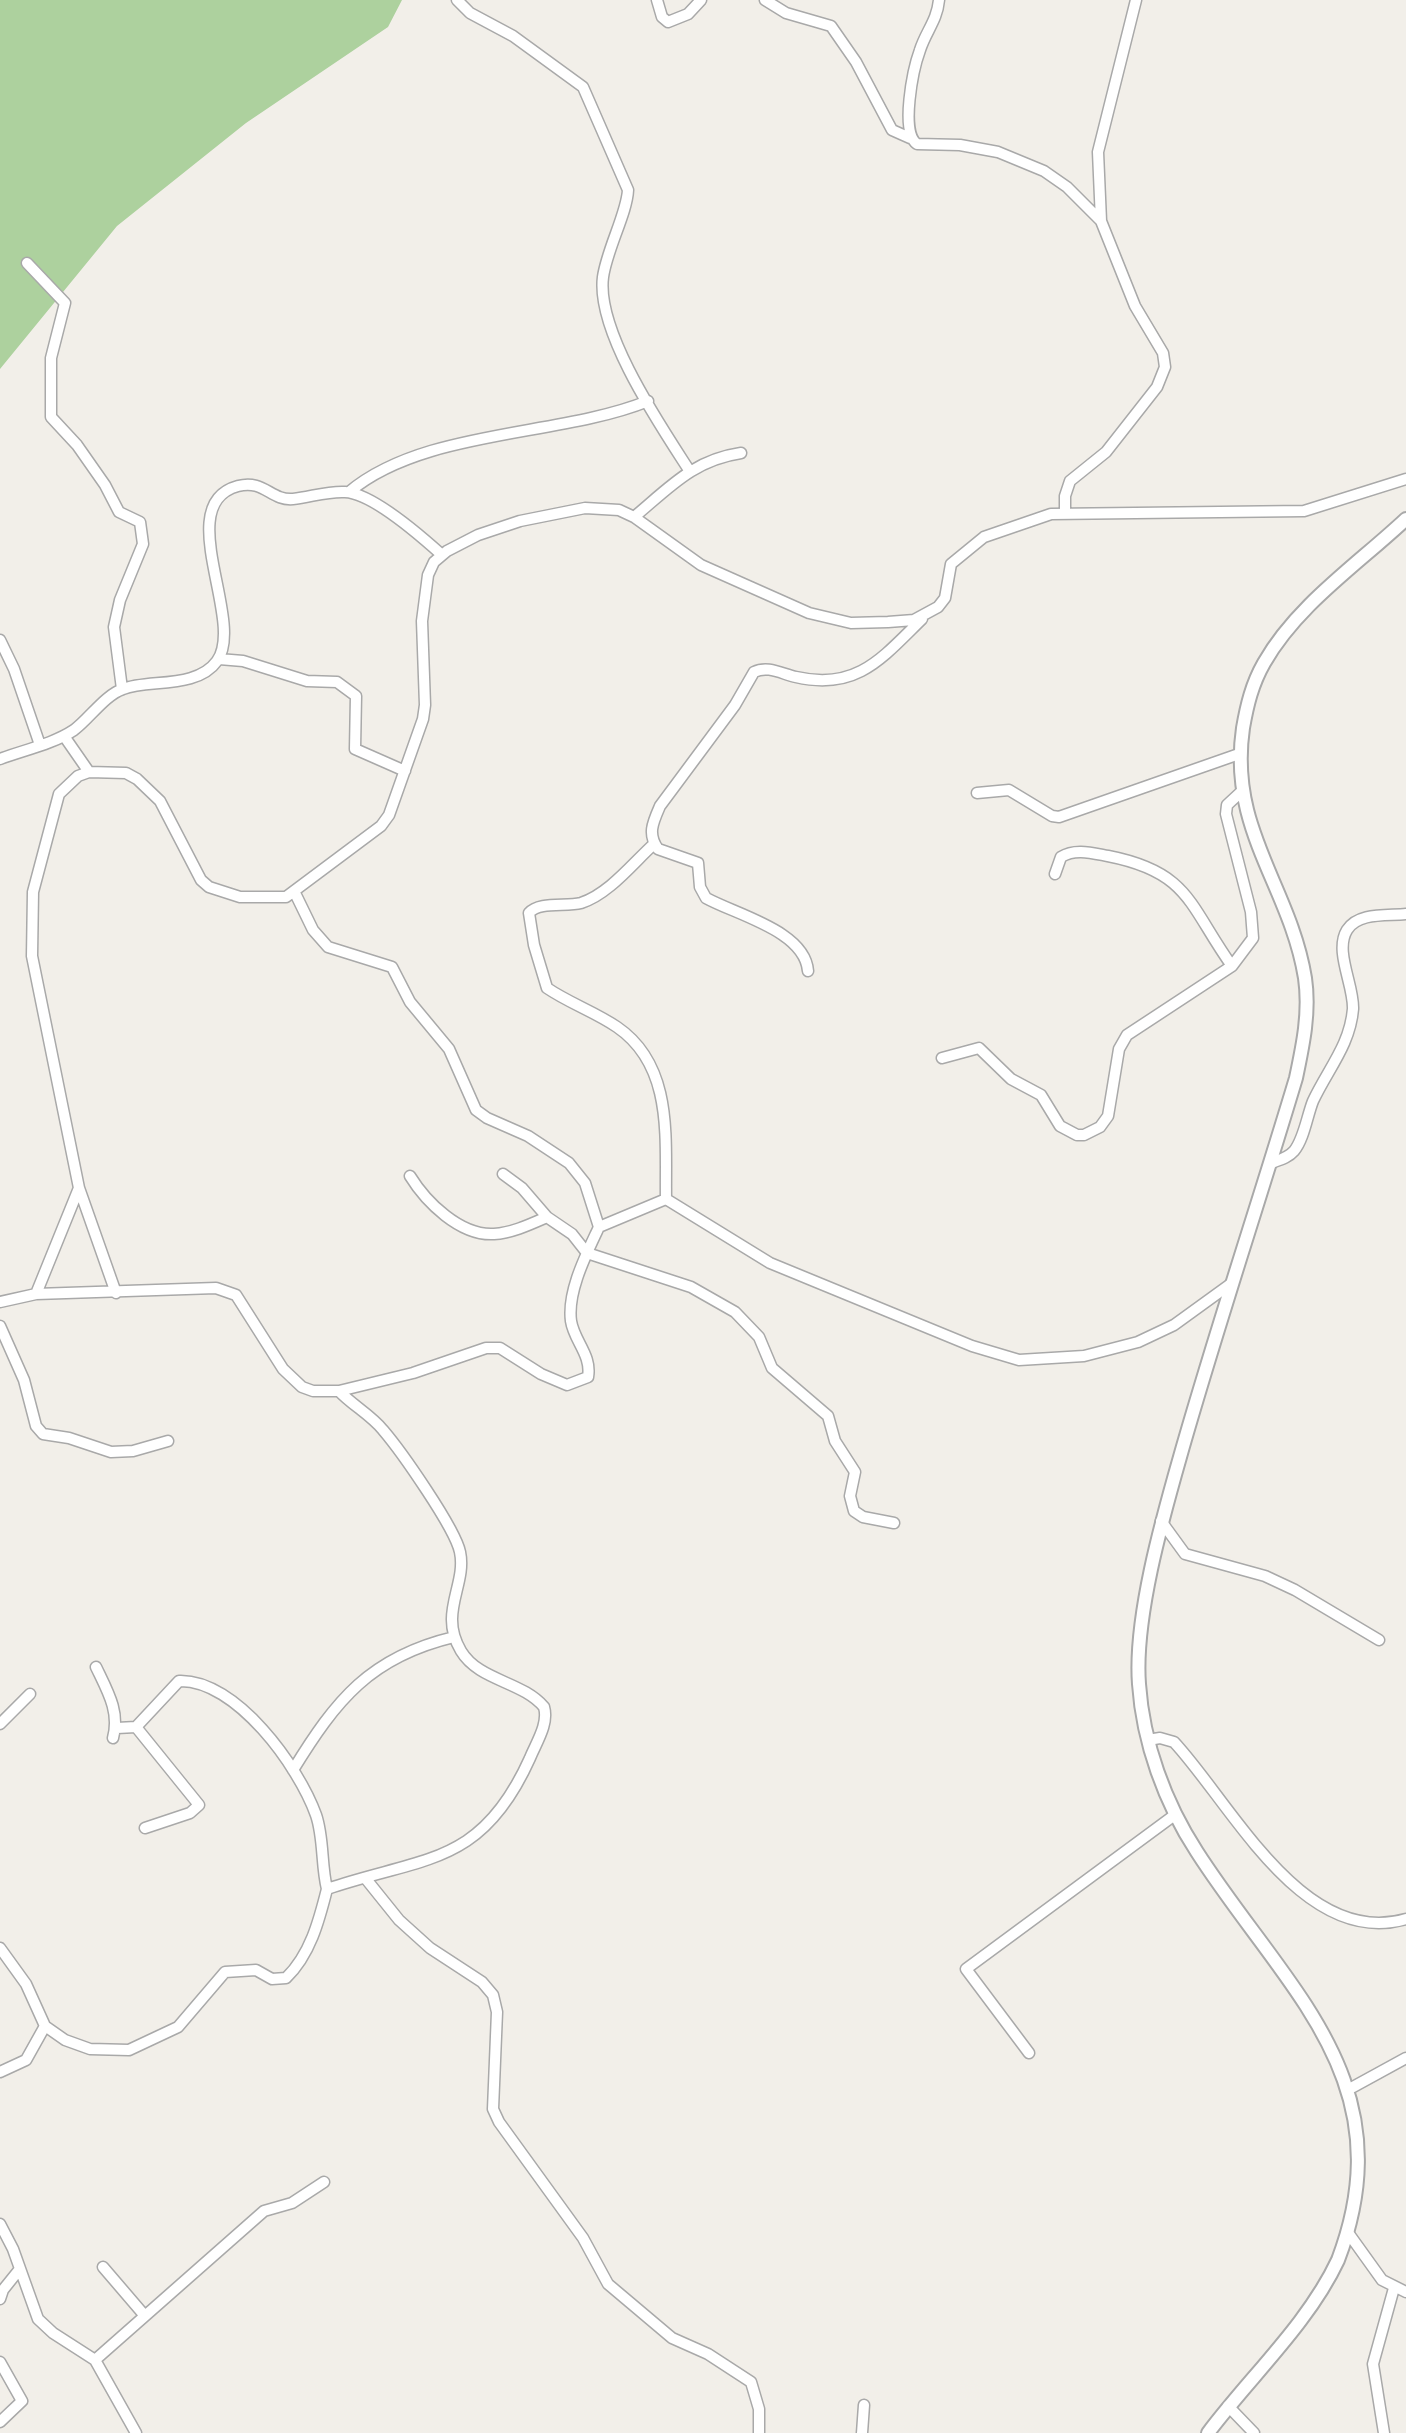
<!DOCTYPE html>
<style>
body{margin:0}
canvas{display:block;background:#f2efe9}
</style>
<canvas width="1406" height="2433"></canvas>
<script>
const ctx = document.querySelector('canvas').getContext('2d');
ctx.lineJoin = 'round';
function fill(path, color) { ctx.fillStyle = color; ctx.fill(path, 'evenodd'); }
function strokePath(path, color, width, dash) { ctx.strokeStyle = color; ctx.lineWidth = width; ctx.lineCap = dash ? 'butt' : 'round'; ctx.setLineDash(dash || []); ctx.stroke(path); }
const forest = new Path2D(`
 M0 0H402L388 27 246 123 117 226 0 369Z`);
const minor = new Path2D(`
 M457 0 470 13 513 36 583 87 628 190C627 213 607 249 603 277 596 331 660 425 689 470
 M657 0 662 17 668 22 688 14 701 0
 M765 0 786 13 831 26 856 62 892 130 910 138
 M939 0C937 21 926 31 920 50 913 69 900 132 917 144L960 145 998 152 1044 171 1067 187 1101 221 1135 306 1163 353 1165 367 1157 387 1106 452 1070 481 1065 496V513
 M1101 221 1098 152 1136 0
 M27 263 65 303 51 358V417L77 445 105 485 119 512 140 522 143 544 120 600 114 627 122 689
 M349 492C424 429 559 437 648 401
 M634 517C669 488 693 460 741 453
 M0 640 14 669 40 745
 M219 659 243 661 307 681 337 682 356 696 355 749 405 771
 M64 736 89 772
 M0 759C24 750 53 744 74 730 89 719 105 695 123 689 149 679 197 689 217 661 246 621 171 504 238 486 264 479 271 501 293 499 311 497 327 491 345 492 372 493 422 537 442 555
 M977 793 1009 790 1052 816 1059 817 1239 754
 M654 844C633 863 609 894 581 903 566 907 539 901 529 913L534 945 547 988C569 1003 595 1012 617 1027 674 1066 665 1139 666 1199
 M1055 874 1061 857C1075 848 1092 853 1108 856 1190 872 1189 906 1232 966
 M295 893 313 930 328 947 392 967 410 1002 449 1049 476 1110 487 1118 528 1136 569 1163 585 1183 599 1227
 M808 971C805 931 737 915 706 898L700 887 698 863 658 849C647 834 653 822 660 806L735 705 754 672C768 665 782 674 796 677 857 691 882 658 922 619
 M942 1058 979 1048 1011 1079 1041 1095 1060 1126 1077 1135H1084L1100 1127 1108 1116 1119 1049 1127 1035 1232 966 1253 938 1251 912 1226 814 1227 805 1241 792
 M1271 1163C1279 1160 1288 1158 1294 1151 1304 1139 1307 1116 1313 1101 1328 1069 1350 1045 1353 1009 1354 985 1334 951 1347 930 1358 912 1387 916 1406 914
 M503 1174 522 1188 547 1217 572 1234 587 1253 691 1287 735 1312 759 1337 772 1368 828 1416 835 1441 855 1472 850 1496 854 1511 863 1517 894 1523
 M410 1176C426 1202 460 1236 494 1234 512 1233 531 1224 547 1217
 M666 1199 770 1263 972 1346 1019 1360 1084 1356 1138 1342 1174 1325 1232 1283
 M116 1293 79 1188 32 956 33 892 59 794 78 776 89 772 126 773 137 779 160 801 201 880 209 887 240 897H286L381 826 389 815 423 719 425 705 422 621 428 575 434 562 447 551 478 535 520 521 585 508 619 510 634 517 701 565 809 613 851 623 888 622 914 620 938 607 945 598 951 564 984 537 1051 514 1304 511 1406 479
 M36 1294 79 1188
 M0 1302 36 1294 216 1288 236 1295 283 1369 302 1387 313 1391H339L413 1373 486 1348H500L541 1374 567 1385 588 1377C592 1355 574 1341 571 1321 567 1291 587 1253 599 1227L666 1199
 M0 1326 24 1380 36 1426 43 1434 69 1438 111 1452 133 1451 168 1441
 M1161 1521 1185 1554 1265 1576 1295 1590 1379 1640
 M96 1667C108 1692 120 1712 113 1738
 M0 1724 30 1694
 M136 1727 199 1805 190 1813 145 1828
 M117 1728 136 1727 179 1681C236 1679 299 1767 316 1815 324 1838 321 1865 327 1889
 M1148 1740 1160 1738 1174 1742C1231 1803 1303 1949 1406 1919
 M293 1770C336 1700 370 1657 454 1637
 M366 1879 399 1920 430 1948 482 1982 493 1995 497 2012 493 2109 499 2122 583 2238 608 2284 672 2338 708 2354 751 2382 759 2409V2433
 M0 1948 26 1984 45 2026 26 2060 0 2072
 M45 2026 65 2040 90 2049 129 2050 178 2027 225 1972 256 1970 272 1979 286 1978C310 1955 319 1921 327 1889 424 1856 481 1867 530 1758 536 1743 549 1724 544 1707 522 1681 479 1681 461 1651 438 1613 467 1585 460 1552 455 1528 401 1451 383 1430 371 1415 352 1405 339 1391
 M1029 2053 966 1969 1176 1814
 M1353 2087 1406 2058
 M0 2224 13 2249 38 2319 53 2333 95 2360 136 2433
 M1349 2234 1382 2280 1406 2292
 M103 2267 145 2316
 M0 2299 3 2290 19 2270
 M95 2360 264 2211 292 2203 324 2182
 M0 2362 22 2401 0 2422
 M1228 2406 1254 2433
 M862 2433 864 2405
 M1384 2433 1373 2364 1394 2288`);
const tertiary = new Path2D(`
 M1208 2433C1250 2377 1308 2324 1338 2260 1406 2080 1285 1989 1197 1852 1165 1803 1143 1743 1139 1684 1134 1619 1162 1520 1180 1457 1216 1330 1258 1205 1296 1078 1303 1045 1310 1012 1305 978 1290 886 1228 830 1243 728 1247 705 1252 684 1264 663 1297 605 1358 564 1406 519`);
fill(forest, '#add19e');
strokePath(minor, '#a9a9a9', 13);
strokePath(tertiary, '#a9a9a9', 16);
strokePath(minor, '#fff', 10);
strokePath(tertiary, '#fff', 12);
</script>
